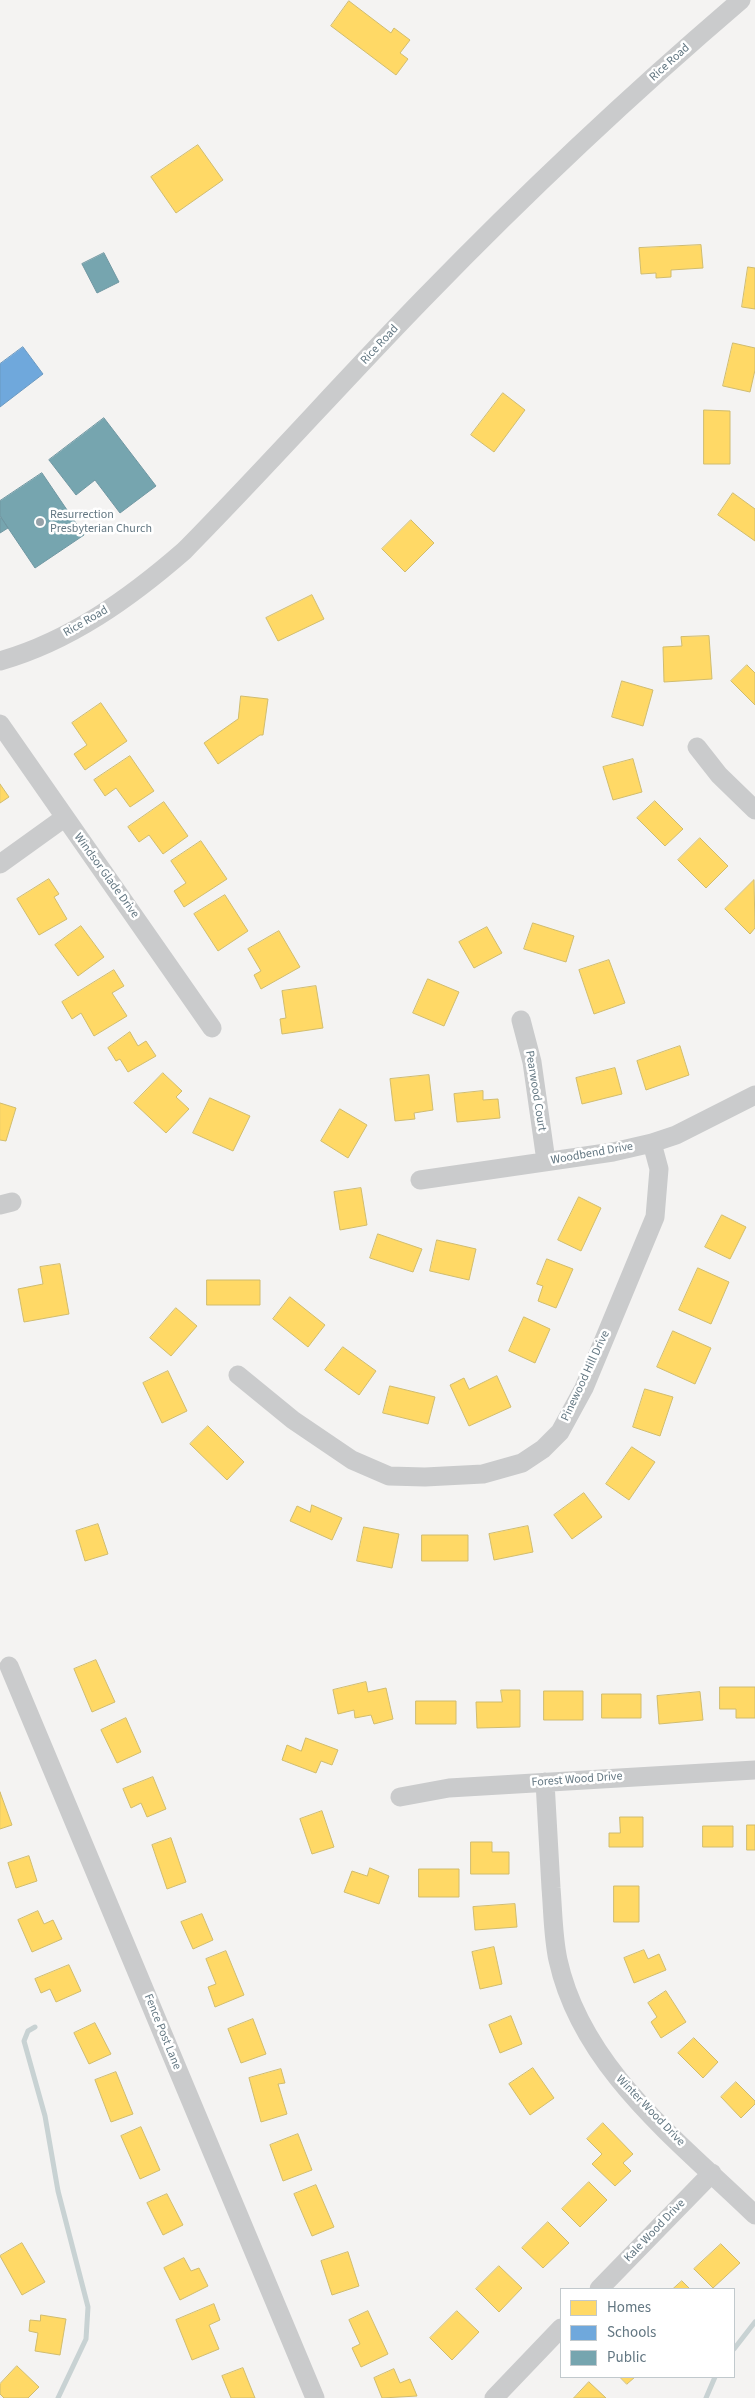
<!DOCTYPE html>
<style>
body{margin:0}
#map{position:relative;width:755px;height:2398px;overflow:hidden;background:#f4f3f2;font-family:"Source Sans 3",sans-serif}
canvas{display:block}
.legend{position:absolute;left:560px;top:2288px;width:175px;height:90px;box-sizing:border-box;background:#fff;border:1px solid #c1c9cd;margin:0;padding:6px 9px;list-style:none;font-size:15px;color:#637782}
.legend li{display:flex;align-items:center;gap:10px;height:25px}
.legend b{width:25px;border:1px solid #c1c9cd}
</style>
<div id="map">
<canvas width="755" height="2398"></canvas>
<ul class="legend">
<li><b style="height:14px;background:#ffd966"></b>Homes</li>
<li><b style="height:14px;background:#6fa8dc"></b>Schools</li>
<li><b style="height:14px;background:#76a5af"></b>Public</li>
</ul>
</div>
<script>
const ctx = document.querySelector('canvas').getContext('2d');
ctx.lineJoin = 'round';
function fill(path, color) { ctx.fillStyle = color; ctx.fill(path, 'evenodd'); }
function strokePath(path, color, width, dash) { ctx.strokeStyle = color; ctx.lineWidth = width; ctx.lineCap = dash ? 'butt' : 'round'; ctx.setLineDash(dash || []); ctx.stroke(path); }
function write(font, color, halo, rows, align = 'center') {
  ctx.font = font + ' "Source Sans 3",sans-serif'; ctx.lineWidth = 5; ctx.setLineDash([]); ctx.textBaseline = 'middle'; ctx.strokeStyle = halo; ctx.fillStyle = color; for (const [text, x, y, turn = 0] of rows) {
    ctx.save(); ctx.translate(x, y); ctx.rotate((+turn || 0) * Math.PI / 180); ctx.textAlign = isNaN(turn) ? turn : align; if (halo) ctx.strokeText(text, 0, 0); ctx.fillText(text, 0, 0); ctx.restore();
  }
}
const homes = new Path2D(`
 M349 1 391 33 394 28 410 40 400 53 408 59 396 75 331 26Z
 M198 145 223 180 176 213 151 177Z
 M701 245 703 268 671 270V277L656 278V273L641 274 639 248Z
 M748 267 755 268V309L742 307Z
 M733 343 755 348V370L750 392 723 386Z
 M503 393 525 410 494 452 471 435Z
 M704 410 730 411V464H704Z
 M733 493 755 509V541L718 515Z
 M411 520 434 543 405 572 382 549Z
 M312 595 324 619 278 641 266 618Z
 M709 636 712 679 664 682 663 647 682 646 681 637Z
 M747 665 755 673V705L731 681Z
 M622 681 653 690 643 726 612 717Z
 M241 696 268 699 263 735H260L218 764 204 743 238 719Z
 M101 703 127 741 85 770 74 754 87 745 72 723Z
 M130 756 154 791 130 807 116 788 105 796 94 780Z
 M633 759 642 792 613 800 603 767Z
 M0 784 9 797 0 803Z
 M655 801 683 829 665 846 637 818Z
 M164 802 188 836 163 854 149 835 139 842 128 827Z
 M700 838 728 866 706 888 678 860Z
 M201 841 227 879 184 907 174 891 186 883 171 861Z
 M49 879 59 894 54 897 67 919 39 935 17 899Z
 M754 880 755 928 750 934 725 909Z
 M225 895 248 931 218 951 194 914Z
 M533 923 574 936 566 962 524 949Z
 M81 926 104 957 78 976 55 945Z
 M487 927 502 953 474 968 459 942Z
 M279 931 300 967 261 989 254 975 261 971 248 949Z
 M609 960 625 1003 594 1014 579 970Z
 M114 970 124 986 112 993 127 1016 94 1036 81 1013 72 1019 62 1002Z
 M428 979 459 992 444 1026 413 1013Z
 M316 986 323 1028 282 1034 280 1019 286 1018 282 991Z
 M130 1032 138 1046 146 1041 156 1056 128 1072 120 1059 116 1061 108 1048Z
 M680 1046 689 1075 646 1090 637 1061Z
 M615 1068 622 1094 582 1104 576 1078Z
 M163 1073 182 1091 176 1097 189 1109 166 1133 134 1103Z
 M429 1075 433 1110 414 1113 415 1119 395 1121 390 1079Z
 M483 1091V1100L498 1099 500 1118 457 1122 454 1094Z
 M210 1098 250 1116 233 1151 193 1133Z
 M0 1103 16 1108 6 1141 0 1140Z
 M340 1109 367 1125 348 1158 321 1141Z
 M361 1188 367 1225 340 1230 334 1192Z
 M579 1197 601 1208 581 1251 558 1240Z
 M722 1215 746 1227 730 1259 705 1247Z
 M378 1234 422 1249 413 1272 370 1258Z
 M437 1240 476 1249 469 1280 430 1271Z
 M547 1259 573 1269 556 1308 538 1301 543 1286 537 1284Z
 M60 1264 69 1314 24 1322 18 1289 43 1284 40 1267Z
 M698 1268 729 1282 711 1324 679 1310Z
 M207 1280H260V1305H207Z
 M290 1297 325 1325 308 1347 273 1319Z
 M176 1308 197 1326 171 1356 150 1338Z
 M524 1317 550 1329 535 1363 509 1351Z
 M673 1331 711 1348 695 1384 657 1367Z
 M343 1347 376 1371 359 1395 325 1370Z
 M168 1371 187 1411 162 1423 143 1383Z
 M497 1376 511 1407 469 1426 450 1385 464 1378 469 1389Z
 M390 1386 435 1397 428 1424 383 1413Z
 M645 1389 673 1397 660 1436 633 1427Z
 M208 1426 244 1462 227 1480 190 1444Z
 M632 1447 655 1462 629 1500 606 1484Z
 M584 1493 602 1517 572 1539 554 1515Z
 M312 1505 342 1518 332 1540 290 1521 297 1506 310 1512Z
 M98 1524 108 1554 85 1561 76 1531Z
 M528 1526 533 1552 494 1560 489 1534Z
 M364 1527 399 1534 392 1568 357 1561Z
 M422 1535H468V1561H422Z
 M96 1660 115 1702 92 1712 74 1669Z
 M366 1682 368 1692 386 1688 393 1719 374 1724 371 1715 355 1718 354 1710 338 1714 333 1690Z
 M720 1687H755V1718H736V1709H720Z
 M501 1690H520V1727L477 1728 476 1702H502Z
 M544 1691H583V1720H544Z
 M700 1692 703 1720 659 1724 657 1696Z
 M602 1694H641V1718H602Z
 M416 1701H456V1724H416Z
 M126 1718 141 1752 117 1763 101 1730Z
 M306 1738 338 1750 332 1765 321 1761 316 1773 282 1760 287 1745 301 1751Z
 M153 1777 166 1809 147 1817 141 1803 131 1808 123 1789Z
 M0 1792 12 1825 0 1829Z
 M322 1811 334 1847 312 1854 300 1819Z
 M620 1817H643V1847H609V1833H620Z
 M747 1825H755V1850H747Z
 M703 1826H733V1847H703Z
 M171 1838 186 1882 167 1889 152 1845Z
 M471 1842H492V1852H509V1874H471Z
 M29 1856 37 1881 16 1888 8 1863Z
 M370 1868 389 1876 379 1904 344 1892 352 1871 367 1876Z
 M419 1869H459V1897H419Z
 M614 1886H639V1922H614Z
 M515 1904 517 1927 475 1930 473 1907Z
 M38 1911 44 1924 53 1920 62 1939 32 1952 18 1920Z
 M202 1914 213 1940 193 1949 181 1922Z
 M494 1947 502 1984 480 1989 472 1952Z
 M644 1950 648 1959 659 1954 666 1970 634 1983 624 1958Z
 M226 1951 244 1995 215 2007 208 1987 216 1984 206 1959Z
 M69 1965 81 1991 56 2002 50 1989 41 1993 35 1979Z
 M666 1991 686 2022 661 2038 651 2022 657 2017 648 2003Z
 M511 2016 522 2044 500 2053 489 2025Z
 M253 2019 266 2054 241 2063 228 2029Z
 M95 2023 111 2054 89 2064 74 2033Z
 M694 2038 718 2062 703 2078 678 2053Z
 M533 2068 554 2098 530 2115 509 2084Z
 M281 2069 285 2083 278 2084 287 2114 261 2122 249 2078Z
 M116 2072 133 2114 111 2122 95 2080Z
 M736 2082 755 2101V2104L741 2118 721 2097Z
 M603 2123 633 2154 623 2163 631 2171 615 2186 592 2164 602 2154 587 2139Z
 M141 2127 160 2170 140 2179 121 2136Z
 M298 2134 312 2170 283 2181 270 2145Z
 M589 2182 607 2200 580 2227 562 2209Z
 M316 2185 334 2227 312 2236 294 2194Z
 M167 2194 183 2225 163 2235 147 2203Z
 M548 2222 569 2243 543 2268 522 2248Z
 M22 2243 45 2282 22 2295 0 2256Z
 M721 2244 740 2263 713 2288 694 2269Z
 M348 2252 359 2286 332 2295 321 2261Z
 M184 2258 191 2271 199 2268 208 2286 180 2300 164 2268Z
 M499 2266 522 2288 499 2312 476 2289Z
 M682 2281 690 2289H673Z
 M214 2304 220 2320 209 2325 219 2349 192 2360 176 2320Z
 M368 2311 388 2354 361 2367 352 2348 360 2344 349 2320Z
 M457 2311 479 2332 452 2360 430 2338Z
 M41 2315 66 2319 60 2355 35 2351 38 2333 29 2331 30 2320 40 2321Z
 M17 2366 39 2387 28 2398H4L0 2394V2384Z
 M243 2368 255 2398H231L222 2376Z
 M394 2369 400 2383 410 2379 417 2396 382 2398 374 2378Z
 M620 2377H635L627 2384Z
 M589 2382 606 2398H574Z`);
const schools = new Path2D(`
 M23 347 43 374 0 407V364Z`);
const public = new Path2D(`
 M104 253 119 282 97 293 82 264Z
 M104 418 156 486 120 513 95 480 76 495 49 460Z
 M42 473 84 535 35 568 0 516V501Z
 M1 517 8 528 0 533V518Z`);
const stream = new Path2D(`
 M35 2027 28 2031 24 2041 45 2116 58 2191 88 2307 86 2339 58 2398
 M734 2349 755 2322
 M706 2398 715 2377`);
const minor = new Path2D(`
 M0 661C70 641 130 598 184 551 266 468 344 380 425 297 526 193 631 94 741 0
 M0 724 212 1028
 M697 747 719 775 755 810
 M0 864 64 818
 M521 1020 532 1062 546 1161
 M420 1180 613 1152 652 1143 676 1135 755 1095
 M0 1205 12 1202
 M238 1375 293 1420 352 1460 389 1476 425 1477 483 1474 522 1463 543 1449 560 1432 584 1388 655 1217 659 1169 652 1143
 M9 1666 315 2398
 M545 1782C547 1817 549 1853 551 1888 553 1912 553 1937 558 1960 582 2069 679 2141 755 2215
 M400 1797 449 1788 755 1770
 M599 2289 712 2173
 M494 2398 561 2328`);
const markers = [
 [40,522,5,"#96a2a9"]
];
const streetNames = [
 ["Rice Road",670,63,-42],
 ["Rice Road",380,345,-47],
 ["Rice Road",86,622,-30],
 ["Windsor Glade Drive",106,876,54],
 ["Pearwood Court",535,1091,81],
 ["Woodbend Drive",592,1154,-10],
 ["Pinewood Hill Drive",586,1376,-65],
 ["Forest Wood Drive",577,1780,-4],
 ["Fence Post Lane",162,2032,68],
 ["Winter Wood Drive",650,2111,46],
 ["Kale Wood Drive",655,2231,-46]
];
const poiNames = [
 ["Resurrection",50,515],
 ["Presbyterian Church",50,529]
];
fill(homes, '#ffd966');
strokePath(homes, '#d0bc6e', 1);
fill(schools, '#6fa8dc');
strokePath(schools, '#6b99c1', 1);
fill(public, '#76a5af');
strokePath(public, '#7097a2', 1);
strokePath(stream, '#c8d2d3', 5);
strokePath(minor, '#cacbcc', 19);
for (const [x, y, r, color] of markers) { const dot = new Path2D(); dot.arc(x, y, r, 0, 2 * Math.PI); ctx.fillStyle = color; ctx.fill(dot); strokePath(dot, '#fff', 2); }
write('12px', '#637782', '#fff', streetNames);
write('12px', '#637782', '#fff', poiNames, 'left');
</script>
